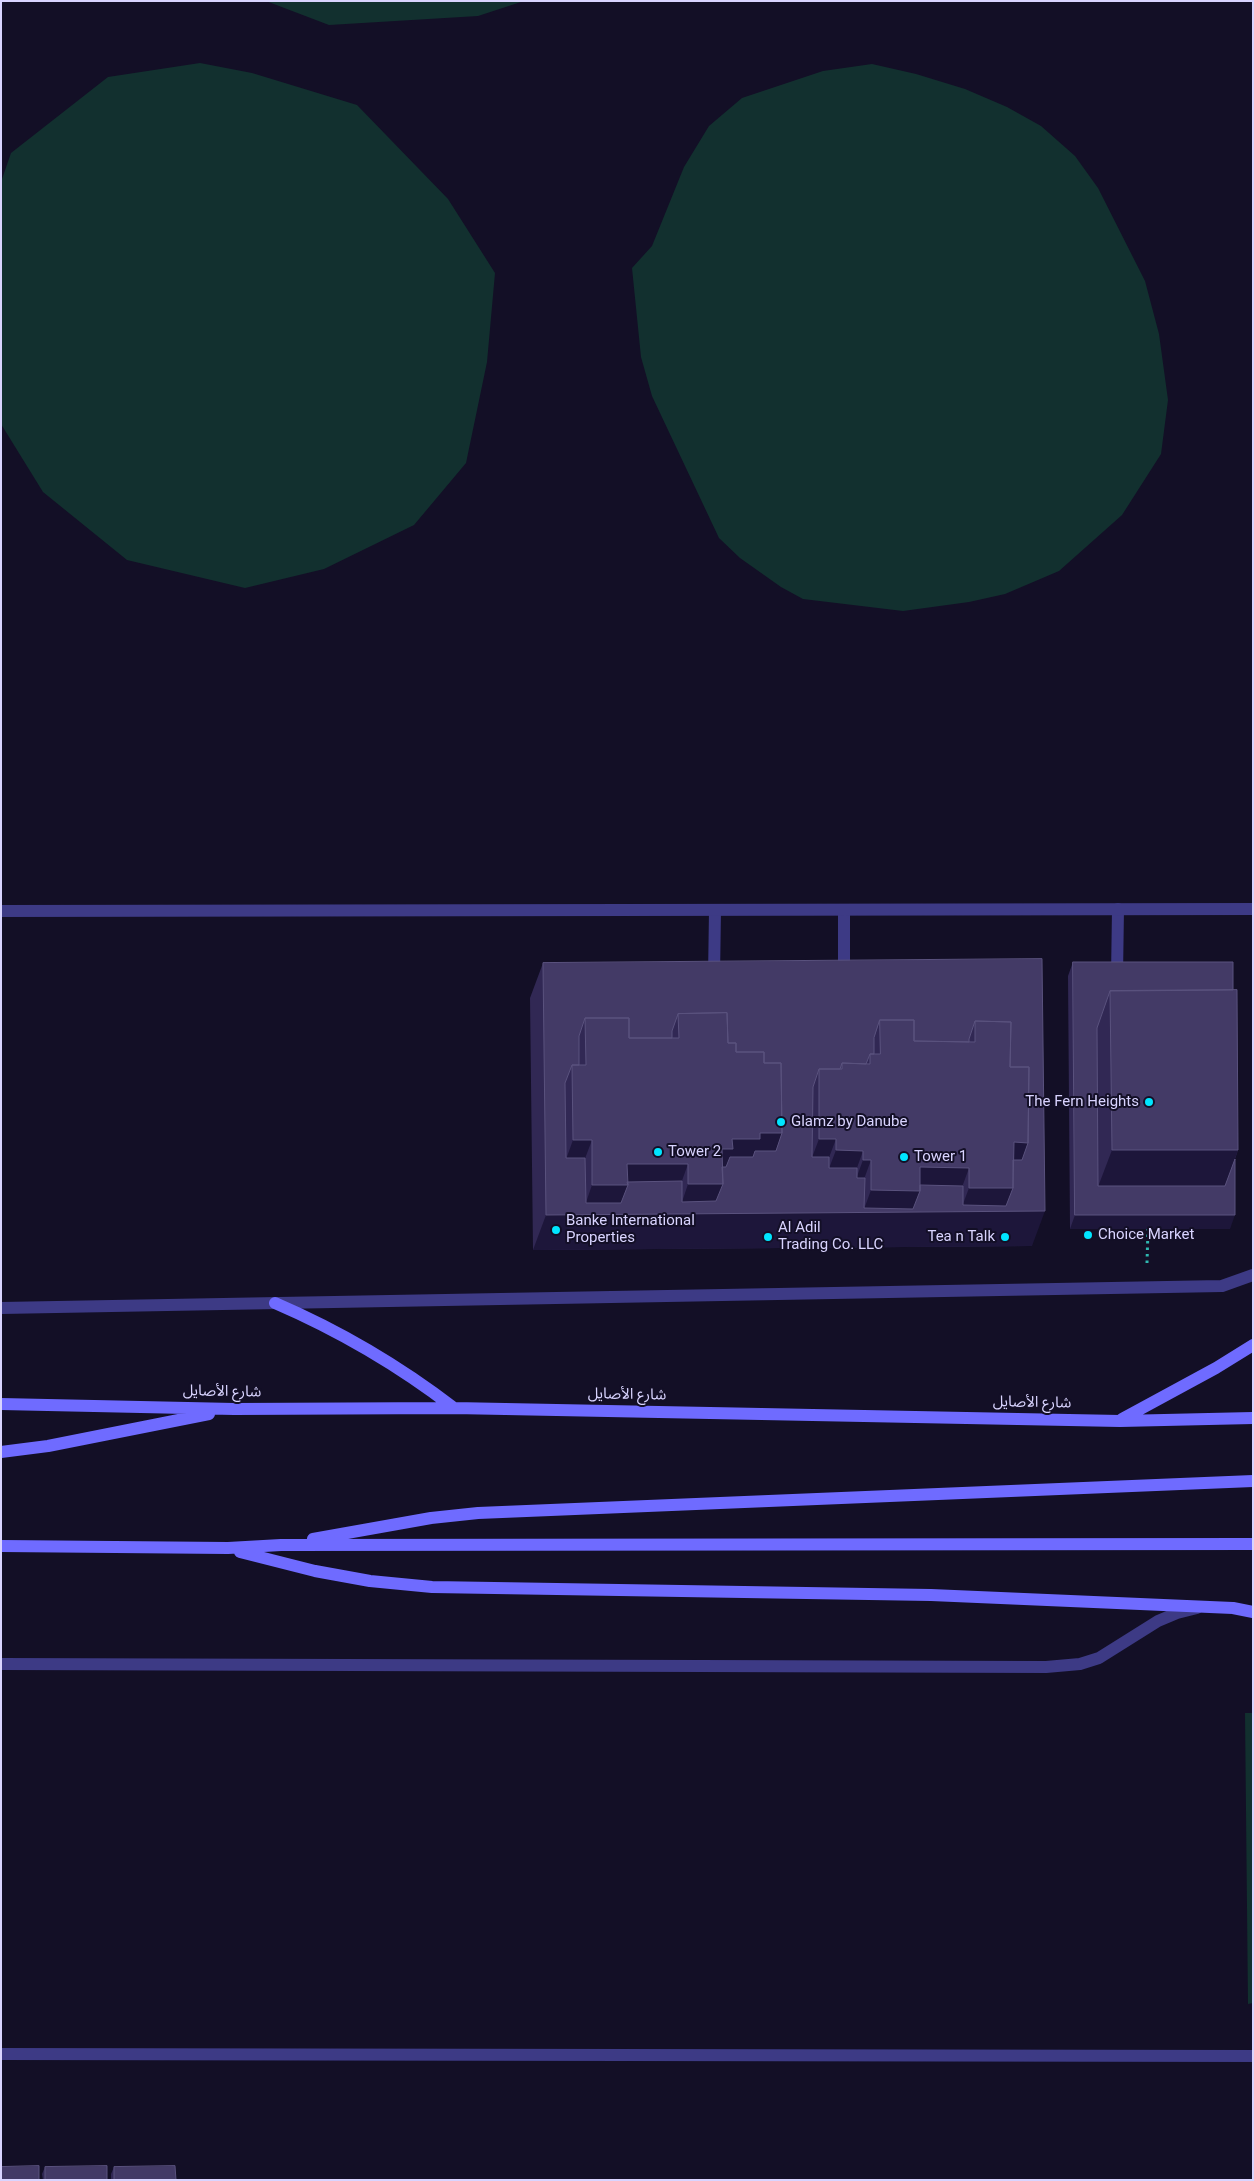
<!DOCTYPE html>
<meta charset="utf-8">
<style>
body{margin:0}
#map{position:relative;width:1254px;height:2181px;overflow:hidden;background:#130f26;font-family:Roboto,sans-serif}
canvas{display:block}
.frame{position:absolute;inset:0;border:2px solid #d9d4ff;pointer-events:none}
</style>
<div id="map">
<canvas width="1254" height="2181"></canvas>
<div class="frame"></div>
</div>
<script>
const ctx = document.querySelector('canvas').getContext('2d');
ctx.lineJoin = 'round';
function fill(path, color) { ctx.fillStyle = color; ctx.fill(path, 'evenodd'); }
function strokePath(path, color, width, dash) { ctx.strokeStyle = color; ctx.lineWidth = width; ctx.lineCap = dash ? 'butt' : 'round'; ctx.setLineDash(dash || []); ctx.stroke(path); }
function write(font, color, halo, rows, align = 'center') {
  ctx.font = font + ' Roboto,"Noto Sans Arabic",sans-serif'; ctx.lineWidth = 4; ctx.setLineDash([]); ctx.textBaseline = 'middle'; ctx.strokeStyle = halo; ctx.fillStyle = color; for (const [text, x, y, turn = 0] of rows) {
    ctx.save(); ctx.translate(x, y); ctx.rotate((+turn || 0) * Math.PI / 180); ctx.textAlign = isNaN(turn) ? turn : align; if (halo) ctx.strokeText(text, 0, 0); ctx.fillText(text, 0, 0); ctx.restore();
  }
}
const green = new Path2D(`
 M266 1H524L478 16 329 25Z
 M200 63 252 73 357 105 448 199 495 273 487 362 466 463 414 525 324 569 245 588 127 560 43 492 1 424V182L11 153 108 77Z
 M872 64 916 74 965 89 1007 107 1041 126 1075 156 1098 188 1145 281 1159 334 1168 400 1161 454 1122 515 1059 571 1005 594 969 602 903 611 803 599 781 587 740 558 719 538 652 396 641 357 632 268 652 246 684 167 709 126 742 98 823 71Z
 M1245 1713H1253V2003L1248 2004Z`);
const path = new Path2D(`
 M1147 1263 1148 1229`);
const service = new Path2D(`
 M844 910V976
 M1117 976 1118 909
 M714 977 715 910`);
const minor = new Path2D(`
 M1 911 1253 909
 M1 1308 1222 1286 1253 1275
 M1 1664 1046 1667 1080 1664 1099 1658 1158 1621 1177 1613 1197 1608
 M1 2054 1253 2056`);
const secondary = new Path2D(`
 M275 1303C340 1331 398 1365 454 1408
 M1 1404 234 1409 454 1408 1120 1421 1253 1418
 M1122 1419 1216 1368 1253 1345
 M1 1452 48 1446 209 1414
 M313 1539 431 1518 478 1513 1253 1481
 M1 1546 228 1548 281 1545 1253 1544
 M240 1552 315 1571 370 1581 432 1587 931 1595 1233 1608 1253 1612`);
const wall = new Path2D(`
 M1042 959 1032 1246 533 1250 530 998 543 963Z
 M1073 962 1233 990 1238 1150 1235 1159 1230 1229H1070L1068 976Z
 M45 2167 107 2180H43L42 2174Z
 M114 2167 176 2180H111V2174Z`);
const shadedWall = new Path2D(`
 M760 1133H782L763 1186 844 1212 863 1160H871L852 1212H863L871 1190 920 1167 969 1168 953 1212H960L969 1188 1014 1142 1028 1143 1013 1188 1045 1211 1032 1246 533 1250 546 1215 582 1214 592 1185 627 1164H688L670 1214H678L688 1184 722 1149 732 1139Z
 M819 1139H836L816 1192H799Z
 M573 1140H592L572 1193H554Z
 M836 1150 863 1151 844 1204 816 1203Z
 M1112 1150H1238L1220 1200H1093Z
 M1075 1215H1235L1230 1229H1070Z`);
const building = new Path2D(`
 M1042 959 1045 1211 546 1215 543 963ZM727 1013 728 1043H736V1052H764V1063H781L782 1133 776 1151H755L753 1157H730L726 1167H722L723 1184 716 1201 682 1202V1181L627 1182 628 1185 621 1203H586L585 1158H566L565 1083 572 1065H579V1036L585 1018H629V1038H672V1031L678 1014ZM880 1020H914V1041L969 1042V1039L975 1021 1011 1022 1010 1067H1029L1028 1143 1022 1160H1013V1188L1006 1206 963 1205V1186L920 1185V1191L913 1209 864 1208 865 1178H857V1168H829V1157H812L813 1087 819 1069H840L842 1063 866 1064 870 1054H874V1038Z
 M1073 962H1233V990L1110 991 1097 1028 1098 1186H1225L1235 1159V1215H1075Z
 M1237 990 1238 1150H1112L1110 991Z
 M727 1013 728 1043H736V1052H764V1063H781L782 1133H760V1139H732L733 1149H722L723 1184H688V1164H627L628 1185H592V1140H573L572 1065H586L585 1018H629V1038H679L678 1014Z
 M880 1020H914V1041L975 1042V1021L1011 1022 1010 1067H1029L1028 1143 1014 1142 1013 1188H969V1168L920 1167V1191L871 1190V1160H863V1151L836 1150V1139H819V1069H842V1063L870 1064V1054H880Z
 M39 2166V2180H1V2167Z
 M107 2166V2180H45V2167Z
 M175 2166 176 2180H114V2167Z`);
const markers = [
 [1149,1102,5,"#00e5ff"],
 [781,1122,5,"#00e5ff"],
 [658,1152,5,"#00e5ff"],
 [904,1157,5,"#00e5ff"],
 [556,1230,5,"#00e5ff"],
 [1088,1235,5,"#00e5ff"],
 [768,1237,5,"#00e5ff"],
 [1005,1237,5,"#00e5ff"]
];
const poiNames = [
 ["The Fern Heights",1139,1102,"right"],
 ["Glamz by Danube",791,1122],
 ["Tower 2",668,1152],
 ["Tower 1",914,1157],
 ["Banke International",566,1221],
 ["Properties",566,1238],
 ["Al Adil",778,1228],
 ["Trading Co. LLC",778,1245],
 ["Choice Market",1098,1235],
 ["Tea n Talk",995,1237,"right"]
];
const streetNames = [
 ["شارع الأصايل",222,1392,1],
 ["شارع الأصايل",627,1395,1],
 ["شارع الأصايل",1032,1403,1]
];
fill(green, '#12302f');
strokePath(path, '#2fb8b0', 3, [2.5, 4]);
strokePath(service, '#3d3a85', 12);
strokePath(minor, '#3d3a85', 12);
strokePath(secondary, '#6f6bff', 12);
fill(wall, '#312854');
fill(shadedWall, '#1d163a');
fill(building, '#433a66');
strokePath(building, '#5a527e', 1);
for (const [x, y, r, color] of markers) { const dot = new Path2D(); dot.arc(x, y, r, 0, 2 * Math.PI); ctx.fillStyle = color; ctx.fill(dot); strokePath(dot, '#130f26', 2); }
write('15px', '#d9d4ff', '#130f26', poiNames, 'left');
write('15px', '#d9d4ff', '#130f26', streetNames);
</script>
